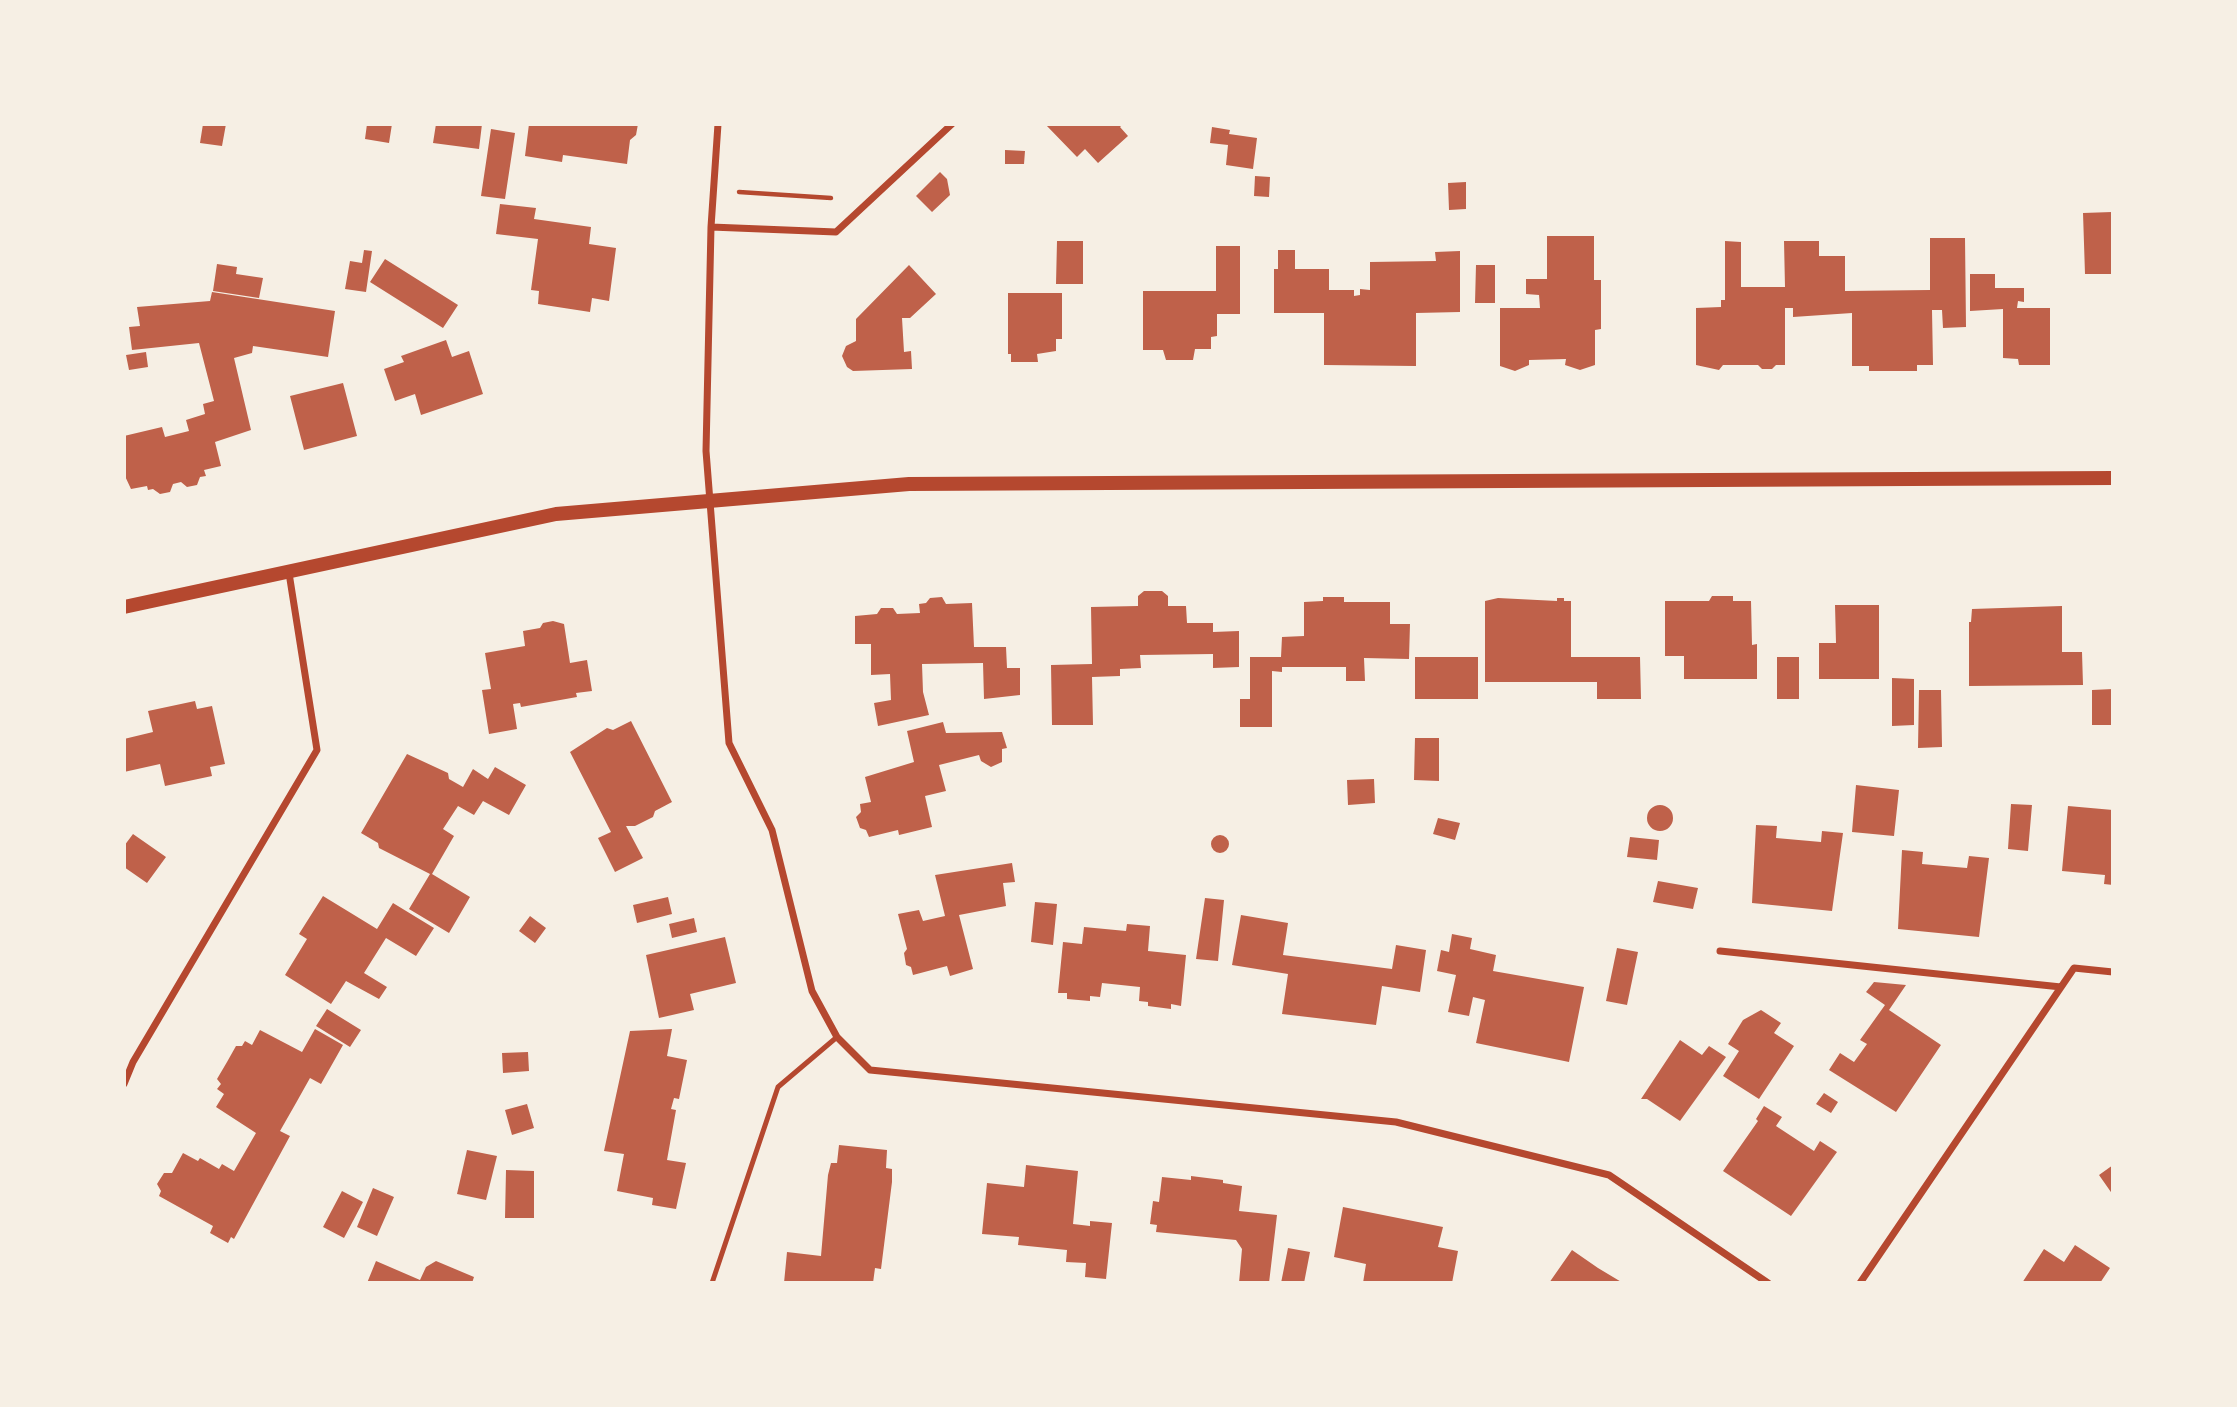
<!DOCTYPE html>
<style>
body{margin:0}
#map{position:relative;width:2237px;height:1407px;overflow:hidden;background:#f6efe4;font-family:"Fira Sans Condensed",sans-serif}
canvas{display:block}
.frame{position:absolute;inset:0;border:126px solid #f6efe4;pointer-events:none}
</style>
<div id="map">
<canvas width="2237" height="1407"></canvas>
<div class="frame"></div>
</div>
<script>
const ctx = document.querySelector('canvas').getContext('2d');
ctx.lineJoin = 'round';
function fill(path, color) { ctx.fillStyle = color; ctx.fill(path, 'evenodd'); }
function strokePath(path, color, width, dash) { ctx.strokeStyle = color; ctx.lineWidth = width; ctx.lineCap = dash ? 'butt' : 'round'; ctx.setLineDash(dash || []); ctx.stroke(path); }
const building = new Path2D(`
 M203 124H226L222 146 200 143Z
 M367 124H392L389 143 365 139Z
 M436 124H482L479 149 433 143Z
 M529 124H638L636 135 630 140 627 164 563 155 562 162 525 156Z
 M1045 124H1123L1120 127 1128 136 1098 163 1085 149 1077 157Z
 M1212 127 1230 130 1229 134 1257 138 1253 169 1226 165 1228 145 1210 143Z
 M491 129 515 133 505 199 481 196Z
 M1005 150 1025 151 1024 164H1005Z
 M940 172 947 179 950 195 932 212 916 196Z
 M1255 176 1270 177 1269 197 1254 196Z
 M1466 182V209L1449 210 1448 183Z
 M500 204 536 208 534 219 591 227 589 244 616 248 609 301 592 298 590 312 538 304 539 291 531 290 538 239 496 234Z
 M2112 212V274H2085L2083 213Z
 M1547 236H1594V280H1601V329L1595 330V365L1580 370 1565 365 1566 359 1529 360V365L1515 371 1500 366V308H1540L1539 295 1526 294V279H1547Z
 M1930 238H1965L1966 327 1943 328 1942 310H1932L1933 365H1917V371H1869V366H1852V313L1793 317V308H1785V365H1776L1772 369H1762L1758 365H1723L1719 370 1696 365V308L1721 307V300H1725V241L1741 242V287H1785L1784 241H1819V256H1845V291L1930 290Z
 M1057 241H1083V284H1056Z
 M1216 246H1240V314H1217V336L1211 337V349H1195L1193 360H1166L1163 350H1143V291H1216Z
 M364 250 372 251 366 292 345 289 350 261 362 263Z
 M1278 250H1295V269H1329V290H1354V296L1360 295V289L1370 290V262L1436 261 1435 252 1460 251V312L1416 313V366L1324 365V313H1274V269H1278Z
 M385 259 458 305 443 328 370 282Z
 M217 264 237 267 236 274 263 278 259 298 213 291Z
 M909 265 936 294 910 318H902L904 352 911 351 912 369 853 371 847 367 842 356 846 346 856 341V319Z
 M1476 265H1495V303H1475Z
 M1970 274H1995V288H2024V302L2018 301 2017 308H2050V365H2019L2018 359 2003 358V309L1970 311Z
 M212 292 335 311 328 357 253 346 252 353 234 358 251 430 215 442 221 466 204 470 206 476 200 477 197 485 187 487 181 482 173 484 170 492 160 494 153 489 148 490 147 486 131 489 124 474V436L162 427 165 437 189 431 186 420 205 414 203 404 214 401 199 343 132 350 129 327 140 326 137 307 210 301Z
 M1008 293H1062V339H1056V351L1037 354 1038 362H1011V354H1008Z
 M446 340 452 357 469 351 483 394 421 415 415 394 395 401 384 369 404 362 401 356Z
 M146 352 148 367 129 370 126 355Z
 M343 383 357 436 304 450 290 396Z
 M1144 591H1162L1168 596V606H1186L1187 623H1213V632L1239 631V667L1213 668V654L1140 655 1141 668 1120 669V676L1092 677 1093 725H1052L1051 665 1092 664 1091 607 1138 606V596Z
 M1712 596H1733V601H1751L1752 645 1757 644V679H1684V656H1665V601H1709Z
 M942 597 946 604 972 603 974 647H1006L1007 668H1020V695L984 699 983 663 922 664 923 692 929 715 878 726 874 703 891 700 890 674 871 675V644H855V616L877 614 881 608H893L897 614 920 613 919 604 926 603 930 598Z
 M1323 597H1344V602H1390V624H1410L1409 659 1364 658 1365 681H1346V667H1282V672L1272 671V727H1240V699H1250V657H1281L1282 637 1304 636V602L1323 601Z
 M1498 598 1557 601V598H1564V601H1571V657H1640L1641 699H1597V682H1485V601Z
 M1835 605H1879V679H1819V643H1836Z
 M2062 606V652H2082L2083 685 1969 686V622H1971L1972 609Z
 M553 621 564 624 570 663 587 660 592 691 576 693 577 697 521 707 520 703 513 704 517 729 489 734 482 690 491 689 485 653 525 646 523 631 540 628 543 623Z
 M1415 657H1478V699H1415Z
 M1777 657H1799V699H1777Z
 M1892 678 1914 679V725L1892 726Z
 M2113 689V725H2092V690Z
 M1919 690H1941L1942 747 1918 748Z
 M195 701 197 709 212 706 225 764 210 767 212 776 165 786 160 764 124 772V739L153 732 148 711Z
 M631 721 672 802 655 811 653 817 635 826H626L643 858 615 872 598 838 611 832 570 752 607 728 613 730Z
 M943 722 946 733 1002 732 1007 748 1002 749V762L991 767 981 761 979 755 939 765 946 791 925 796 932 827 899 835 898 830 869 837 866 830 860 828 856 817 861 812 860 804 871 802 865 777 914 762 907 731Z
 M1415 738H1439V781L1414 780Z
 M407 754 448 773 449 779 463 787 473 769 488 779 495 767 526 785 509 815 483 801 474 815 458 806 443 829 454 836 432 874 470 897 449 933 409 909 430 874 379 848 378 843 361 833Z
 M1374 779 1375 803 1348 805 1347 780Z
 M1856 785 1899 790 1894 836 1852 832Z
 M2011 804 2032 805 2028 851 2008 849Z
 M1647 818a13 13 0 1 1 26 0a13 13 0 1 1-26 0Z
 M2068 806 2113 810V885L2104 884 2105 875 2062 871Z
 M1438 818 1460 823 1455 840 1433 834Z
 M1756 825 1777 826 1776 838 1821 842 1822 831 1843 833 1832 911 1752 903Z
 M133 834 166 857 147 883 124 867V846Z
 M1211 844a9 9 0 1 1 18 0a9 9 0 1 1-18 0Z
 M1630 837 1659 840 1657 860 1627 857Z
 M1902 850 1923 852 1922 864 1944 866 1967 868 1969 856 1989 858 1979 937 1898 929Z
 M1012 863 1015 882 1003 883 1006 906 959 915 973 969 950 976 947 966 913 975 911 967 906 965 904 953 907 949 898 914 919 910 923 921 945 916 935 875Z
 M1658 881 1698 888 1693 909 1653 902Z
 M323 896 377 929 393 903 434 928 416 956 386 938 364 973 387 987 379 999 346 981 331 1004 285 975 307 939 299 934Z
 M668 897 672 914 637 923 633 905Z
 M1205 898 1224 900 1218 961 1196 959Z
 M1035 902 1057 904 1053 945 1031 942Z
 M1241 915 1288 923 1283 955 1392 969 1396 945 1426 950 1420 992 1382 986 1376 1025 1282 1014 1288 974 1232 965Z
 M530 916 546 928 535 943 519 931Z
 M694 918 697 932 672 938 669 924Z
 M1127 924 1150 926 1148 951 1186 955 1181 1006 1171 1004V1009L1148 1006V1002L1139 1001 1140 987 1102 983 1100 997 1090 996V1001L1067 999V993H1058L1063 942 1082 944 1084 927 1126 931Z
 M1452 934 1472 938 1470 949 1496 955 1493 971 1584 987 1569 1062 1476 1043 1485 1000 1473 997 1469 1016 1448 1012 1456 975 1437 971 1441 950 1449 952Z
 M725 937 736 983 690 994 694 1010 659 1018 646 955Z
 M1617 948 1638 952 1627 1005 1606 1001Z
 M1874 982 1906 985 1889 1010 1941 1045 1896 1112 1829 1070 1840 1053 1854 1062 1867 1044 1860 1040 1885 1005 1866 992Z
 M327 1009 361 1030 350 1047 316 1026Z
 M1761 1010 1781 1023 1774 1033 1794 1046 1759 1099 1723 1076 1739 1051 1728 1044 1743 1020Z
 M315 1029 343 1045 321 1084 310 1078 296 1103 280 1131 290 1136 234 1239 231 1237 228 1243 210 1233 213 1226 159 1196 161 1191 157 1184 164 1173H172L183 1153 198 1161 200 1158 219 1169 222 1164 234 1171 256 1133 216 1107 224 1094 217 1089 221 1084 217 1079 227 1062 236 1046H242L245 1041 252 1045 260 1030 302 1052Z
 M672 1029 667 1056 687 1060 679 1099 674 1098 671 1109 676 1110 667 1160 686 1163 676 1209 652 1205 653 1198 617 1191 624 1154 604 1151 630 1031Z
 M1680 1040 1702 1055 1709 1046 1726 1057 1680 1121 1647 1099H1641Z
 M528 1052 529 1071 503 1073 502 1053Z
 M1824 1093 1838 1102 1831 1113 1816 1104Z
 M527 1104 534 1128 512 1135 505 1110Z
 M1764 1106 1782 1117 1776 1126 1814 1151 1820 1141 1837 1152 1791 1216 1723 1171 1758 1121 1756 1119Z
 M839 1145 887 1150 886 1168 892 1169V1182L881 1269 875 1268 873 1283H784L787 1252 821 1256 828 1175 831 1163H837Z
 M467 1150 497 1156 486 1200 457 1194Z
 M1026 1165 1078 1171 1073 1224 1090 1226V1221L1112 1223 1106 1279 1085 1277 1086 1263 1066 1262 1067 1250 1018 1245 1019 1237 982 1234 987 1183 1024 1187Z
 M2113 1165V1195L2099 1175Z
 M506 1170 534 1171V1218H505Z
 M1191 1176 1223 1180V1183L1242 1186 1239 1211 1277 1215 1269 1283H1239L1242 1249 1236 1240 1156 1232 1157 1225 1150 1224 1153 1201 1159 1202 1162 1177 1191 1180Z
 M373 1188 394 1197 377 1236 357 1227Z
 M342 1191 363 1202 344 1238 323 1227Z
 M1343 1207 1443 1227 1438 1247 1458 1251 1452 1283H1363L1366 1264 1334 1257Z
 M2075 1245 2110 1268 2100 1283H2022L2044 1249 2064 1262Z
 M1288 1248 1310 1252 1304 1283H1281Z
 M1572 1250 1598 1268 1623 1283H1549Z
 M376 1261 420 1280 426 1267 436 1261 474 1277 472 1283H367Z`);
const path = new Path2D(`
 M739 192 831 198`);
const service = new Path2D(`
 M712 1283 778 1087 837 1037`);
const minor = new Path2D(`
 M718 124 711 227 706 451 729 743 772 830 812 991 837 1037 870 1070 1396 1122 1609 1175 1768 1283
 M711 227 836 232 952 124
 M1720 951 2061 987
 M124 1084 133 1062 317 750 289 573
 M1860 1283 2074 968 2113 972`);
const secondary = new Path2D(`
 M124 607 556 514 909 484 2113 478`);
fill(building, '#bf614a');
strokePath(path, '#b5482f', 4.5);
strokePath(service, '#b5482f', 5);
strokePath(minor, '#b5482f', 7);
strokePath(secondary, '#b5482f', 14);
</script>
